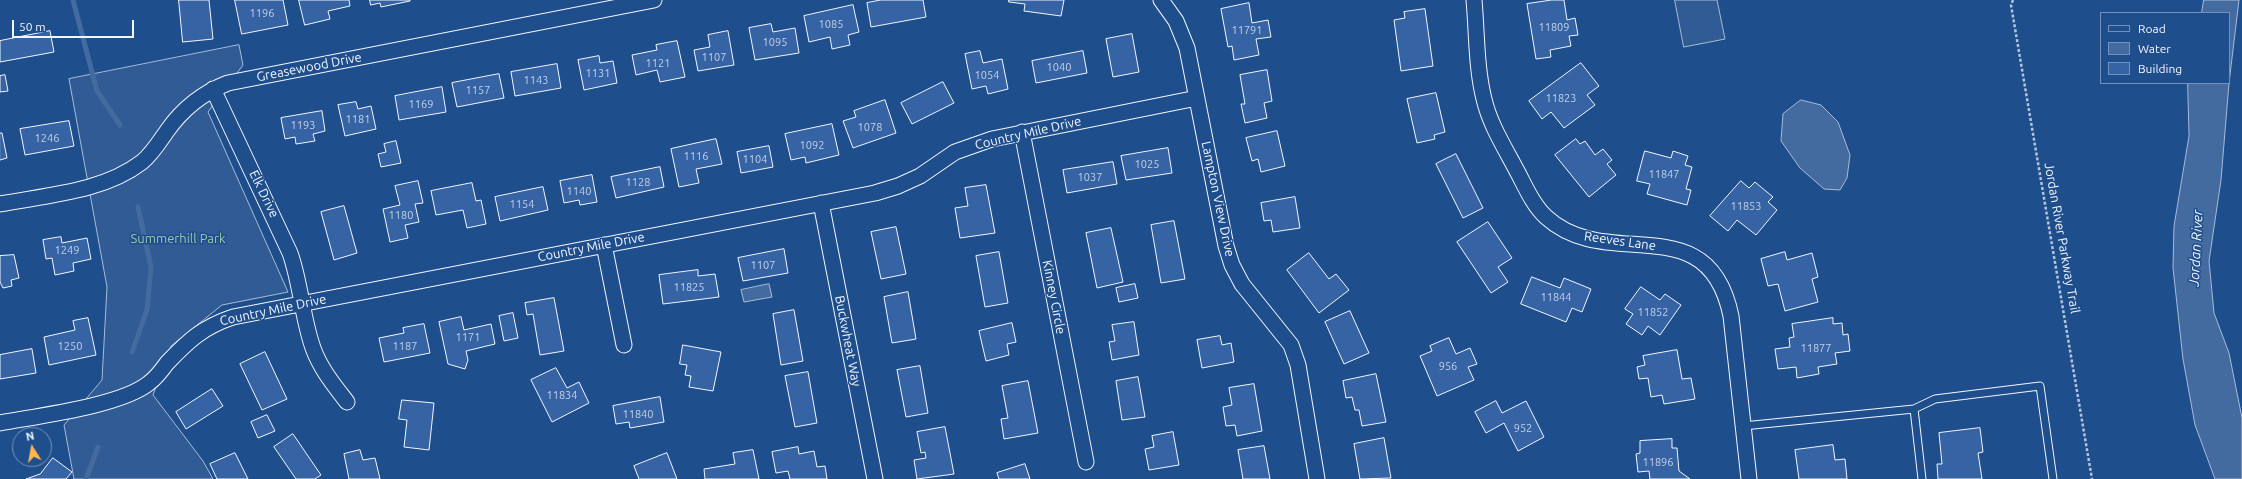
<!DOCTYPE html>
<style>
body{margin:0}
#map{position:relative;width:2242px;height:479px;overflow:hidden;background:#1f4e8c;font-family:Ubuntu,sans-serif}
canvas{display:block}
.legend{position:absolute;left:2100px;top:12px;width:130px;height:72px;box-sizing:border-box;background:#1f4e8c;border:1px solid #7391ba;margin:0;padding:5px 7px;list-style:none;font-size:12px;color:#f2f6ff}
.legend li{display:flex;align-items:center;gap:8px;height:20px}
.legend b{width:20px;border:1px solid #7391ba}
.north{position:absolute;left:12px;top:427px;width:40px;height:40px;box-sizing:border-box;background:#1f4e8c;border:1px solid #7391ba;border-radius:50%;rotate:349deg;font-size:11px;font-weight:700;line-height:16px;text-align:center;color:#f2f6ff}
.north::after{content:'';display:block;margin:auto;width:14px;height:18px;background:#ffb74d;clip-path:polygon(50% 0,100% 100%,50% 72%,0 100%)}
.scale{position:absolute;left:12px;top:20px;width:122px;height:18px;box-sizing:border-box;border:2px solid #f2f6ff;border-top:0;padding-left:5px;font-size:12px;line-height:14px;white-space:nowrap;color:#f2f6ff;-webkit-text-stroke:3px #1f4e8c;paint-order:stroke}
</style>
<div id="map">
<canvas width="2242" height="479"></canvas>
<ul class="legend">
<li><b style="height:5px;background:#1f4e8c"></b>Road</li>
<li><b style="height:11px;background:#446ba0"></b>Water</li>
<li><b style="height:11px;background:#3563a3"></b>Building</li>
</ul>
<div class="north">N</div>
<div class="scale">50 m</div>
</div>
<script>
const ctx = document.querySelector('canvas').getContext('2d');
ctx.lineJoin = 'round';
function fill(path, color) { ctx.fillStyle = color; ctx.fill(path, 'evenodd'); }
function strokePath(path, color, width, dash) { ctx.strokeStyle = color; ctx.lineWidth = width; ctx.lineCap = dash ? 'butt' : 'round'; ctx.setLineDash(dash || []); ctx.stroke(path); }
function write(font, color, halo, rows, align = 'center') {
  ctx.font = font + ' Ubuntu,sans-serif'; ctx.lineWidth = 3; ctx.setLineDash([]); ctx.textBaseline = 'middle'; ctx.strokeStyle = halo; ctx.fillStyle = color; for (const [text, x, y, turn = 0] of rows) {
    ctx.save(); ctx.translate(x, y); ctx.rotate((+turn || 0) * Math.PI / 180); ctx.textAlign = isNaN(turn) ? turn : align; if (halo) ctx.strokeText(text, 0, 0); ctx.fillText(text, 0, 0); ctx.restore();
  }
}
const built = new Path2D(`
 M1675 0H1717L1725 39 1684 47Z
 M239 45 243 65 208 112 288 292 222 305 171 346 153 395 203 461 213 479H74L64 425 102 380 107 287 69 79Z`);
const water = new Path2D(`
 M2204 0H2239L2229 83V13H2202Z
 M2188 83H2229L2221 180 2209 261 2214 313 2229 353 2242 418V479H2215L2195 425 2183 359 2173 268 2174 226 2189 136Z
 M1801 100 1821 105 1838 122 1850 155 1847 178 1840 190 1824 189 1800 168 1781 141 1783 114Z
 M769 284 772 297 744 302 741 290Z`);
const stream = new Path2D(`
 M73 0 97 91 120 125
 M132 352 147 310 151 267 138 207
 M86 479 98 447`);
const building = new Path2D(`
 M179 0H209L213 39 183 42Z
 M235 0H283L288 25 242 34Z
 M299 0H349L350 6 328 11 330 19 305 25Z
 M370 0H410V1L381 7 380 3 371 5Z
 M881 0H923L926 17 871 27 867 3Z
 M1009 0H1064L1061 16 1024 11 1025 4 1009 2Z
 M1552 0H1564L1567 20 1575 18 1578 35 1569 36 1571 46 1550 50 1551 57 1536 59 1527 4Z
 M1249 3 1252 23 1268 20 1271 37 1256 39 1259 55 1234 60 1232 46 1228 47 1221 9Z
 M853 5 859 32 848 35 850 45 832 49 830 37 809 42 804 16Z
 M1425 9 1433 66 1401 71 1394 20 1405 18 1404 12Z
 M771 24 773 32 795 28 799 53 755 60 749 28Z
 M50 31 54 52 0 62V41Z
 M728 31 734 65 698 71 694 50 710 47 708 35Z
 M1132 34 1139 72 1113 77 1106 39Z
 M677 41 685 77 660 82 657 70 636 75 632 55 657 50 656 45Z
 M980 51 983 63 1002 59 1008 89 988 94 986 86 972 89 965 54Z
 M1083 51 1087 73 1036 83 1032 61Z
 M599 56 600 63 613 61 617 83 584 90 578 60Z
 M1581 63 1599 86 1587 95 1595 105 1564 128 1551 112 1542 119 1529 101Z
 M557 64 561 88 515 96 511 72Z
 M1267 70 1272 101 1264 103 1267 118 1245 123 1241 104H1245L1240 75Z
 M499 74 504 98 457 107 452 83Z
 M5 75 8 91 0 92V76Z
 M943 82 954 103 912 124 901 103Z
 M442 87 446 112 399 120 395 96Z
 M1436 93 1445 132 1434 135 1435 139 1417 143 1407 99Z
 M885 100 896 133 853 148 843 121 856 117 854 111Z
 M356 102 358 109 371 106 376 129 345 136 338 105Z
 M322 111 325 131 313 134 315 141 296 144 295 137 285 139 281 118Z
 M69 121 74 146 25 155 20 129Z
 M832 124 839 155 806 163 805 157 791 160 785 134Z
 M1277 131 1285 166 1261 172 1258 159 1252 161 1246 138Z
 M0 133H2L7 158 0 160Z
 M716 139 722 164 696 169 699 183 679 187 671 149Z
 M1576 139 1580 144 1585 141 1595 155 1603 149 1612 160 1607 164 1616 175 1589 197 1555 155Z
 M396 141 401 163 381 167 378 154 386 152 384 144Z
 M769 146 773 167 741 173 737 152Z
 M1168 148 1172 173 1126 180 1121 156Z
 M1645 151 1671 158 1673 151 1688 156 1685 165 1692 167 1686 189 1691 190 1687 205 1647 194 1650 184 1637 181Z
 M1456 154 1483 208 1463 218 1436 164Z
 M1113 162 1117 184 1067 193 1063 170Z
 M660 167 664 187 616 198 611 177Z
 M592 175 597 202 580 205 579 200 564 203 560 181Z
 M418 181 423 203 415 204 419 222 405 225 408 238 390 242 383 209 400 205 395 186Z
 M1741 181 1749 188 1755 182 1773 197 1768 202 1777 210 1756 235 1737 220 1728 231 1710 216Z
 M472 183 476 201 481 200 486 224 467 228 463 210 436 215 431 191Z
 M986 185 995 233 960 238 955 208 968 206 965 188Z
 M543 187 548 210 500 221 495 197Z
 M1295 197 1300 228 1273 232 1271 220 1264 221 1261 203Z
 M344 206 357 253 334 260 321 212Z
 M1174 221 1185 279 1161 283 1151 225Z
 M1488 222 1512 258 1498 267 1508 282 1491 293 1457 242Z
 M896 227 906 274 881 279 871 232Z
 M1111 228 1123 282 1097 288 1086 233Z
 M61 237 62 243 87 238 91 259 73 263 74 271 55 275 52 258 46 259 43 240Z
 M784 249 788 273 743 281 738 258Z
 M999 252 1008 303 985 307 976 256Z
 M1785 252 1787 260 1812 253 1818 277 1812 279 1818 302 1785 311 1778 284 1768 286 1761 259Z
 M1309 253 1329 279 1336 274 1349 290 1319 313 1287 270Z
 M14 255 19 278 11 280 12 286 3 288 0 282V256Z
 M698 270V276L715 274 719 297 663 304 659 275Z
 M1532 277 1560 288 1564 278 1591 289 1582 312 1572 308 1566 322 1521 304Z
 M1135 284 1138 298 1119 302 1116 288Z
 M1641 287 1660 300 1665 294 1681 305 1660 335 1648 326 1642 335 1626 324 1633 314 1625 309Z
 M908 292 916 339 892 343 884 297Z
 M554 298 564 351 540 355 533 314 527 315 525 303Z
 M794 310 803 361 781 365 773 314Z
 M1350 311 1369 353 1344 364 1325 322Z
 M513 313 518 338 504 341 499 316Z
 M461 317 464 330 491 324 495 344 466 351 468 360 465 369 448 364 439 322Z
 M88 318 96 355 49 365 44 337 75 330 73 321Z
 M1833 318V324L1842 323 1843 335 1848 334 1850 351 1835 353 1837 364 1818 367 1819 374 1797 378 1796 367 1778 369 1775 349 1790 347 1789 338 1794 337 1792 324Z
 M1134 322 1139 355 1112 360 1109 342 1115 341 1112 325Z
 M1012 323 1016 342 1007 344 1009 355 986 361 979 331Z
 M424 324 430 353 384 362 379 338 404 333 403 328Z
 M1220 336 1222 345 1231 343 1234 362 1202 368 1197 340Z
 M1449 338 1456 354 1470 348 1477 364 1468 367 1474 380 1437 396 1420 356 1432 351 1430 346Z
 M683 345 721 352 713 391 689 387 691 376 685 375 687 365 680 364Z
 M32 349 36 373 0 379V355Z
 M1677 350 1682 379 1691 378 1695 399 1664 404 1662 395 1651 397 1648 378 1639 379 1637 367 1645 365 1643 356Z
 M265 352 287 399 262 410 240 364Z
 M920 366 928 413 906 417 897 370Z
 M556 368 567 388 579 382 589 403 552 422 531 380Z
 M808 372 817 423 795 427 785 376Z
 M1376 374 1386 422 1362 426 1359 410H1355L1352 397 1346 398 1343 381Z
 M1138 377 1145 417 1122 420 1116 381Z
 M1028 381 1038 433 1004 439 1001 419 1008 418 1002 386Z
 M1254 384 1262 431 1237 436 1235 425 1226 426 1223 407 1232 405 1229 388Z
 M212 389 223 406 186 429 176 412Z
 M660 397 664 422 630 428 629 422 616 424 613 406Z
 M402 400 434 403 429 450 404 447 407 420 399 419Z
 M1496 401 1502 413 1526 401 1544 437 1518 451 1504 423 1486 433 1475 412Z
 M267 415 275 431 258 438 251 422Z
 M945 427 954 474 917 479 914 460 926 458 925 452 921 453 917 432Z
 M1980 428 1983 452 1978 453 1982 479H1938L1937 464H1942L1939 433Z
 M1173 432 1179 465 1149 470 1145 449 1154 447 1152 436Z
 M293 434 321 475 315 479H296L274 447Z
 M1384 438 1391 478 1360 479 1354 444Z
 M1672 439V448H1677L1679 471 1690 479H1650L1649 471 1638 472 1636 454 1640 453V441Z
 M1833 445 1835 460 1845 459 1847 479H1799L1795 450Z
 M1264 446 1270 479H1243L1238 450Z
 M798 447 799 454 814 451 817 467 825 466 827 479H790L788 471 776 473 772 452Z
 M360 450 363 460 375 458 380 479H349L344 454Z
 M753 450 759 479H705L704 469 735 464 733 453Z
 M235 453 248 479H217L210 464Z
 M667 453 677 479H639L634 466Z
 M53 458 72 472 66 479H26L40 474Z
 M1025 464 1030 479H999L997 473Z`);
const path = new Path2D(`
 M2013 0 2011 5 2092 479`);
const service = new Path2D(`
 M1914 409 1935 399 2040 386 2053 479
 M1743 426 1914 409 1922 479`);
const minor = new Path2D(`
 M1161 0 1176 21 1187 48 1226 246 1232 265 1242 284 1291 345 1298 365 1317 479
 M1474 0C1477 33 1476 67 1484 99 1490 125 1505 148 1517 171 1525 186 1533 205 1546 217 1608 274 1708 204 1731 316L1749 479
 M213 89 290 253C301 284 302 317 313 348 320 368 334 385 347 402
 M1022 132 1086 462
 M821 203 875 479
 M0 204C47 195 103 192 142 162 152 154 160 141 167 131 183 108 202 93 228 83L654 0
 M604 245 624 345
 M0 423C37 416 121 406 149 383 156 378 162 370 167 363 189 340 203 327 233 317L875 193 898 186 920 176 955 152 992 139 1197 98`);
const numberNames = [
 ["1196",262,13],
 ["1085",831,24],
 ["11809",1554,27],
 ["11791",1247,30],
 ["1095",775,42],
 ["1107",714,57],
 ["1121",658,63],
 ["1040",1059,67],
 ["1131",598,73],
 ["1054",987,75],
 ["1143",536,80],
 ["1157",478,90],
 ["11823",1561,98],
 ["1169",421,104],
 ["1181",358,119],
 ["1193",303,125],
 ["1078",870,127],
 ["1246",47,138],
 ["1092",812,145],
 ["1116",696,156],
 ["1104",755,159],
 ["1025",1147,164],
 ["11847",1664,174],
 ["1037",1090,177],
 ["1128",638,182],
 ["1140",579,191],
 ["1154",522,204],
 ["11853",1746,206],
 ["1180",401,215],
 ["1249",67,250],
 ["1107",763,265],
 ["11825",689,287],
 ["11844",1556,297],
 ["11852",1653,312],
 ["1171",468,337],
 ["1250",70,346],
 ["1187",405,346],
 ["11877",1816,348],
 ["956",1448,366],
 ["11834",562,395],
 ["11840",638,414],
 ["952",1523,428],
 ["11896",1658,462]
];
const streetNames = [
 ["Greasewood Drive",309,67,-11],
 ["Country Mile Drive",1028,133,-13],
 ["Elk Drive",264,194,64],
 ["Lampton View Drive",1218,199,78],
 ["Jordan River Parkway Trail",2062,238,80],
 ["Reeves Lane",1620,241,8],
 ["Country Mile Drive",591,247,-11],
 ["Kinney Circle",1054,297,79],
 ["Country Mile Drive",273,310,-12],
 ["Buckwheat Way",848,341,79]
];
const parkNames = [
 ["Summerhill Park",178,239]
];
const waterNames = [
 ["Jordan River",2196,248,-87]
];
fill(built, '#305b95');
strokePath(built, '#a8bbd7', 1);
fill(water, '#446ba0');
strokePath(water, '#a8bbd7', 1);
strokePath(stream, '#446ba0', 5);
fill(building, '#3563a3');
strokePath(building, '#f2f6ff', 1);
strokePath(service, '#f2f6ff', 9);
strokePath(minor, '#f2f6ff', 17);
strokePath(path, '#b3c4dc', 2.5, [3, 2]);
strokePath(service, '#1f4e8c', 7);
strokePath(minor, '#1f4e8c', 15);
write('11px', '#c3d1e8', null, numberNames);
write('13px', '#f2f6ff', '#1f4e8c', streetNames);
write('13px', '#97c8a6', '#1f4e8c', parkNames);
write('italic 14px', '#f2f6ff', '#1f4e8c', waterNames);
</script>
